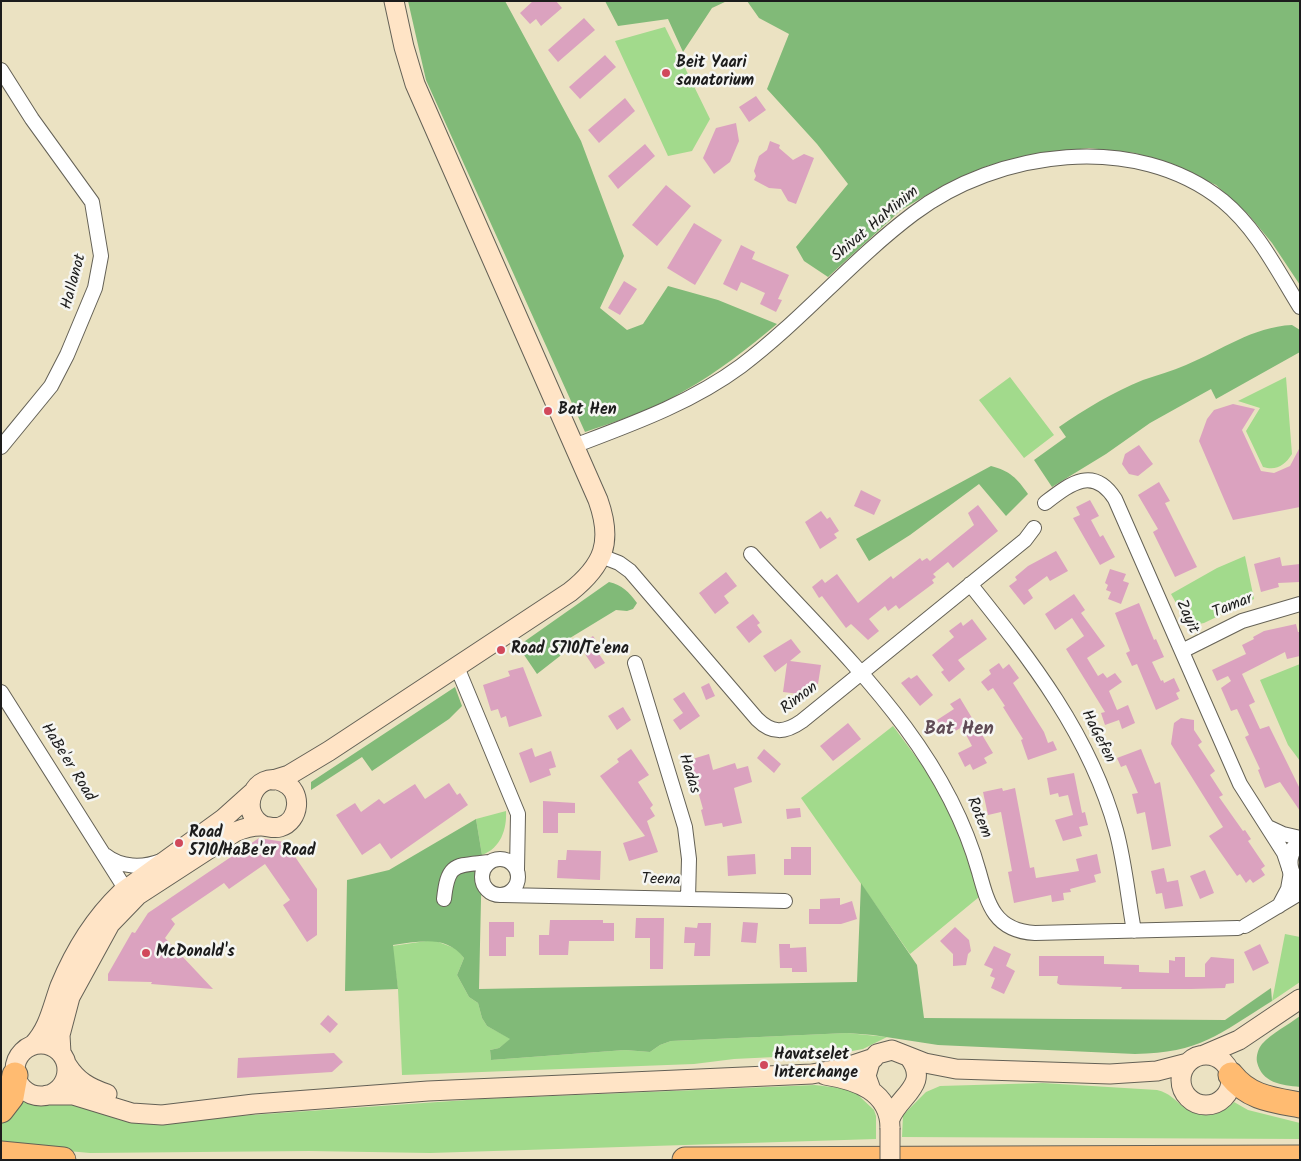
<!DOCTYPE html>
<style>
body{margin:0}
#map{position:relative;width:1301px;height:1161px;overflow:hidden;background:#ebe2c2;font-family:Kalam,sans-serif}
canvas{display:block}
.frame{position:absolute;inset:0;border:2px solid #1c1c1c;pointer-events:none}
</style>
<div id="map">
<canvas width="1301" height="1161"></canvas>
<div class="frame"></div>
</div>
<script>
const ctx = document.querySelector('canvas').getContext('2d');
ctx.lineJoin = 'round';
function fill(path, color) { ctx.fillStyle = color; ctx.fill(path, 'evenodd'); }
function strokePath(path, color, width, dash) { ctx.strokeStyle = color; ctx.lineWidth = width; ctx.lineCap = dash ? 'butt' : 'round'; ctx.setLineDash(dash || []); ctx.stroke(path); }
function write(font, color, halo, rows, align = 'center') {
  ctx.font = font + ' Kalam,sans-serif'; ctx.lineWidth = 5; ctx.setLineDash([]); ctx.textBaseline = 'middle'; ctx.strokeStyle = halo; ctx.fillStyle = color; for (const [text, x, y, turn = 0] of rows) {
    ctx.save(); ctx.translate(x, y); ctx.rotate((+turn || 0) * Math.PI / 180); ctx.textAlign = isNaN(turn) ? turn : align; if (halo) ctx.strokeText(text, 0, 0); ctx.fillText(text, 0, 0); ctx.restore();
  }
}
const green = new Path2D(`
 M665 27 710 119 692 151 668 156 615 41Z
 M1010 377 1054 435 1024 458 979 400Z
 M1286 377 1292 454C1285 465 1277 471 1263 467L1246 431 1260 408 1238 401Z
 M1245 556 1254 599 1204 623 1189 626 1171 594 1217 568Z
 M1300 664V761L1288 745 1260 680Z
 M893 726 928 773 957 827 979 897 910 954 801 798Z
 M506 811C507 829 501 848 482 855L476 819Z
 M1285 934 1300 937V982L1272 1001Z
 M433 940 457 949 464 958 457 975 469 997 478 1003 482 1018 487 1026 511 1039 499 1048 490 1050 491 1060 625 1050 650 1052 660 1045 671 1041 847 1033 887 1037 863 1049 803 1060 775 1057 734 1059 694 1064 402 1075 398 989 392 946Z
 M1043 1083 1157 1090C1170 1093 1174 1100 1184 1107 1202 1120 1219 1117 1234 1102L1248 1110 1300 1123V1139L902 1137 903 1115 926 1092 940 1086Z
 M815 1085 848 1089 857 1094 874 1110 876 1116V1139L430 1153 309 1151 90 1153 1 1145V1119L20 1097 32 1103 53 1104 68 1102 120 1120 136 1123 481 1099Z`);
const forest = new Path2D(`
 M408 1H505L581 141 624 256 600 308 627 330 643 324 668 286 718 300 777 324C748 348 718 372 684 391 654 409 618 421 585 432L426 80Z
 M605 1H727L712 8 683 52 668 19 618 26Z
 M747 1H1300V285L1272 243 1248 214 1216 185 1174 166 1135 153 1089 148 1037 154 987 166 942 186 901 210 828 277 804 261 796 247 848 184 817 144 767 89 789 34 759 18Z
 M1292 325 1300 330V352L1216 399 1211 389 1150 423 1106 454 1052 487 1034 460 1066 437 1059 427C1085 409 1113 392 1143 380 1157 375 1172 371 1186 365 1222 350 1252 327 1292 325Z
 M991 466C1010 471 1017 478 1028 494L1006 516 979 484 910 535 869 561 856 539Z
 M609 582C622 585 629 592 637 603L633 609 627 611 616 610 570 638 560 656 537 674 518 646Z
 M455 687 462 706 449 719 372 771 362 757 311 790V782Z
 M476 819 482 855 479 989 857 982 861 883 917 965 924 1018 1225 1020 1271 988 1272 1001C1219 1034 1200 1053 1135 1054L938 1045 873 1035 847 1033 671 1041 660 1045 650 1052 625 1050 491 1060 490 1050 499 1048 510 1039 487 1026 482 1018 478 1003 469 997 457 975 464 958C446 934 418 942 393 945L398 989 345 991 347 880 389 870Z
 M1300 1016V1087C1281 1085 1262 1083 1257 1062 1256 1056 1258 1049 1262 1044 1272 1033 1288 1025 1300 1016Z`);
const building = new Path2D(`
 M533 1H556L562 8 541 26 536 19 530 24 520 13Z
 M584 18 595 30 558 62 548 50Z
 M605 55 616 67 580 99 569 87Z
 M756 96 766 110 749 122 739 107Z
 M625 98 635 111 599 143 588 130Z
 M736 123 739 141 730 162 714 174 703 158 716 128Z
 M770 141 780 145 779 148 793 160 804 154 814 158 796 204 788 201 781 189 769 188 754 180 756 176 754 171 759 156 767 150Z
 M645 144 655 156 618 189 608 176Z
 M666 185 691 206 657 246 632 225Z
 M694 223 722 240 695 285 667 268Z
 M741 245 755 252 752 259 789 275 778 299 782 300 776 312 760 304 765 293 741 282 737 291 723 284Z
 M624 281 637 289 620 315 608 308Z
 M1233 404 1255 409 1242 430 1261 471 1274 473 1290 466 1300 447V507L1233 520 1199 441 1207 419 1214 410Z
 M1139 445 1153 464 1138 476 1129 474 1122 464 1125 454Z
 M1159 482 1170 501 1165 503 1197 567 1175 577 1153 532 1158 529 1138 495Z
 M861 490 881 500 874 515 854 506Z
 M1090 500 1099 516 1091 520 1100 537 1103 535 1115 557 1100 565 1073 518 1080 515 1076 507Z
 M978 505 998 531 953 568 948 562 933 574 936 577 932 580 934 583 899 609 896 605 888 611 885 606 869 619 879 631 868 640 851 624 846 628 822 596 819 598 812 587 822 579 825 583 837 574 858 603 891 576 893 579 920 558 922 561 927 558 930 561 974 525 968 513Z
 M821 511 827 519 830 517 839 531 834 534 837 538 820 549 805 522Z
 M1056 551 1068 571 1050 581 1047 576 1028 590 1033 598 1024 605 1009 586 1017 580 1015 577 1028 566Z
 M1280 557 1282 566 1300 564V582L1278 583 1279 587 1261 592 1254 564Z
 M1110 569 1126 574 1123 581 1129 583 1121 604 1108 599 1111 592 1106 590 1108 585 1105 583Z
 M726 572 737 586 724 596 729 603 715 614 699 593Z
 M1074 594 1085 610 1081 613 1105 646 1087 658 1098 676 1103 673 1107 678 1115 673 1122 682 1109 691 1117 710 1128 705 1135 723 1122 729 1119 720 1105 725 1101 713 1105 712 1066 649 1084 636 1072 618 1055 630 1045 614Z
 M1139 603 1154 640 1156 639 1164 657 1152 662 1161 681 1163 680 1164 683 1174 678 1180 691 1176 693 1179 699 1156 710 1137 664 1132 666 1126 653 1130 651 1115 613Z
 M753 614 760 623 757 625 762 632 749 643 736 627Z
 M972 619 987 639 958 660 965 669 949 682 941 672 944 670 932 655 954 637 949 631 961 622 963 626Z
 M1296 624 1298 632H1300V656L1287 659 1285 652 1242 674 1255 702 1249 705 1260 729 1269 726 1300 789V811L1280 782 1265 788 1258 770 1260 769 1245 737 1249 735 1237 709 1231 711 1221 688 1231 681 1228 676 1217 681 1212 670 1246 654 1242 645 1254 639 1253 637 1264 631Z
 M593 636 602 649 597 651 605 663 595 669 579 645Z
 M791 639 801 652 790 661 821 665 818 684 809 683 808 695 783 692 787 663 775 672 763 656Z
 M999 663 1003 669 1009 664 1019 678 1013 683 1044 732 1048 743 1053 741 1057 750 1028 760 1021 740 1023 739 1003 707 1005 706 993 688 988 691 981 682 991 674 989 670Z
 M523 667 542 716 509 727 506 716 501 718 498 709 491 711 483 685 510 676 508 671Z
 M917 675 933 695 920 706 901 683 909 677 911 679Z
 M709 683 715 696 706 700 701 687Z
 M684 692 700 716 680 730 673 720 683 713 673 699Z
 M960 698 993 753 984 758 987 763 973 770 970 764 965 767 958 753 972 746 962 727 947 736 937 720 954 709 950 704Z
 M623 707 631 720 617 730 608 716Z
 M1181 718 1194 720V730L1202 742 1198 745 1215 771 1210 775 1223 795 1219 797 1243 831 1245 830 1251 839 1248 841 1265 866 1261 869 1265 875 1253 883 1250 879 1246 883 1240 874 1237 876 1209 836 1223 827 1171 744 1174 723Z
 M848 723 861 739 833 761 820 746Z
 M532 748 535 757 551 751 556 767 549 769 551 775 530 783 519 753Z
 M631 749 649 775 638 782 653 805 650 808 655 816 647 821 658 852 629 861 623 843 645 836 600 776 619 762 617 759Z
 M764 749 781 764 774 773 757 758Z
 M1141 749 1155 784 1160 782 1171 846 1152 850 1145 812 1137 814 1132 794 1138 793 1126 765 1121 767 1117 758Z
 M709 754 713 770 735 763 737 769 748 766 752 782 734 788 742 823 723 827 722 823 705 826 701 810 703 809 689 760Z
 M1074 773 1082 813 1085 812 1088 825 1079 827 1082 836 1063 841 1055 820 1073 815 1068 795 1059 797 1058 793 1050 795 1047 778Z
 M449 783 457 795 460 793 468 805 391 859 380 843 362 855 336 815 355 803 361 812 379 799 384 804 415 784 425 799Z
 M1002 788 1003 791 1015 788 1030 868 1034 867 1036 878 1079 871 1076 859 1097 854 1101 873 1094 875 1096 882 1070 889 1071 892 1063 893 1064 900 1052 902 1051 895 1014 903 1008 872 1012 871 1001 812 988 815 983 792Z
 M543 801 575 803V813H558V833H543Z
 M800 808 801 817 787 819 786 809Z
 M259 838 285 842 317 889V935L307 942 283 905 290 900 265 864 229 889 224 883 171 919 175 924 165 938 213 989 151 984 152 982 108 981V974L132 932 135 933 148 913Z
 M791 847H811V875H784V859H791Z
 M567 850 601 851 600 880 557 878 558 860H566Z
 M755 854 756 874 728 876 727 856Z
 M1164 868 1167 882 1178 880 1183 906 1165 909 1162 893 1156 894 1151 871Z
 M1205 870 1214 893 1200 899 1190 876Z
 M840 898V905L852 901 857 919 841 924H809V909H820V899Z
 M636 918H664L663 969H650V938H635Z
 M550 920H603V923H614V941H569L568 955H539V935H549Z
 M489 922H514V937H506V956H489Z
 M743 922 758 923 756 943 741 942Z
 M698 923H711L710 956H694L695 943H684L685 927 697 928Z
 M955 927 969 940 971 951 968 954 966 965 953 966V954L940 941Z
 M779 944H790V948L806 947 807 972H792V968H780Z
 M1260 944 1269 963 1253 971 1244 952Z
 M994 946 1011 954 1006 966 1015 971 1004 994 991 988 995 978 990 976 993 969 984 965Z
 M1039 956H1104V964L1139 965V972L1169 973V960L1175 961V957H1185V977H1205V964L1211 957 1234 959V983L1226 984 1225 988 1191 989H1121L1122 987 1060 985 1057 983 1058 976H1039Z
 M328 1015 338 1024 330 1033 320 1024Z
 M334 1053 343 1062 332 1072 237 1078 238 1058Z`);
const minor = new Path2D(`
 M1 70 32 119 92 202 101 256 95 288 67 355 51 386 1 447
 M574 446C632 424 691 403 741 366 802 320 852 260 913 214 997 150 1136 131 1223 201 1257 229 1277 270 1300 307
 M1045 503C1070 484 1093 465 1115 499L1240 784 1284 853 1289 868
 M751 554C839 651 943 742 979 872 988 905 995 931 1035 933L1238 928
 M601 556 619 563 630 571 757 719C772 734 785 733 802 721L1025 540 1034 528
 M970 584C1031 660 1090 735 1116 830 1125 863 1128 898 1134 931
 M1182 651 1242 621 1300 604
 M635 663 685 827 689 859 688 899
 M457 667 518 814 517 870
 M1 692 121 882 126 889 133 893
 M1268 827 1283 834 1300 838
 M105 855C121 868 143 868 161 861
 M482 877a18 18 0 1 1 36 0a18 18 0 1 1-36 0Z
 M503 895 785 901
 M444 899C448 862 455 866 489 862
 M1279 906 1288 889 1291 872
 M1245 926 1300 893`);
const tertiary = new Path2D(`
 M1300 842C1286 853 1286 872 1300 883`);
const secondary = new Path2D(`
 M273 780 289 775 329 751 570 592C604 565 613 542 598 500L415 84 404 47 394 1
 M15 1070a26 26 0 1 1 52 0a26 26 0 1 1-52 0Z
 M33 1045C49 1028 52 1008 60 986 74 952 94 919 121 893L223 819 252 793
 M61 1053 60 1035 70 997 110 924 138 895 235 832C244 828 252 826 261 826 268 826 273 829 280 827 300 821 303 791 283 782 255 769 236 812 264 826
 M1181 1080a25 25 0 1 1 50 0a25 25 0 1 1-50 0Z
 M1204 1055 1239 1040 1300 999
 M67 1065C77 1081 89 1088 107 1094
 M825 1075C856 1080 890 1091 890 1128
 M871 1090 866 1076 870 1062 877 1054 892 1050 925 1063 956 1069 1110 1074 1157 1071 1188 1063
 M47 1095H73L132 1113 162 1115 254 1104 428 1091 812 1074 844 1068 874 1058
 M890 1119C898 1096 931 1085 909 1057`);
const motorway = new Path2D(`
 M1231 1075C1249 1098 1273 1100 1300 1105
 M1 1110 11 1097 15 1075
 M1 1154 63 1160
 M685 1160 1300 1158`);
const secondaryBridge = new Path2D(`
 M890 1128V1160`);
const markers = [
 [666,73,5,"#d1495b"],
 [548,411,5,"#d1495b"],
 [501,650,5,"#d1495b"],
 [179,843,5,"#d1495b"],
 [146,953,5,"#d1495b"],
 [764,1065,5,"#d1495b"]
];
const poiNames = [
 ["Beit Yaari",676,64],
 ["sanatorium",676,82],
 ["Bat Hen",558,411],
 ["Road 5710/Te'ena",511,650],
 ["Road",189,834],
 ["5710/HaBe'er Road",189,852],
 ["McDonald's",156,953],
 ["Havatselet",774,1056],
 ["Interchange",774,1074]
];
const streetNames = [
 ["Shivat HaMinim",876,225,-40],
 ["HaIlanot",75,282,-75],
 ["Tamar",1233,607,-22],
 ["Zayit",1186,617,66],
 ["Rimon",800,699,-37],
 ["HaGefen",1097,737,63],
 ["HaBe'er Road",67,763,58],
 ["Hadas",688,774,73],
 ["Rotem",978,818,68],
 ["Teena",661,881,1]
];
const quarterNames = [
 ["Bat Hen",959,731]
];
fill(green, '#a2da8c');
fill(forest, '#81ba78');
fill(building, '#dba2bf');
strokePath(minor, '#646156', 16);
strokePath(tertiary, '#646156', 18);
strokePath(secondary, '#646156', 21);
strokePath(motorway, '#646156', 27);
strokePath(minor, '#fff', 14);
strokePath(tertiary, '#fff', 16);
strokePath(secondary, '#ffe4c6', 19);
strokePath(motorway, '#ffbb71', 25);
strokePath(secondaryBridge, '#646156', 21, []);
strokePath(secondaryBridge, '#ffe4c6', 19);
for (const [x, y, r, color] of markers) { const dot = new Path2D(); dot.arc(x, y, r, 0, 2 * Math.PI); ctx.fillStyle = color; ctx.fill(dot); strokePath(dot, '#f6f6f2', 2); }
write('bold 16px', '#1c1c1c', '#f6f6f2', poiNames, 'left');
write('16px', '#1c1c1c', '#f6f6f2', streetNames);
write('bold 19px', '#5f4b55', '#f6f6f2', quarterNames);
</script>
